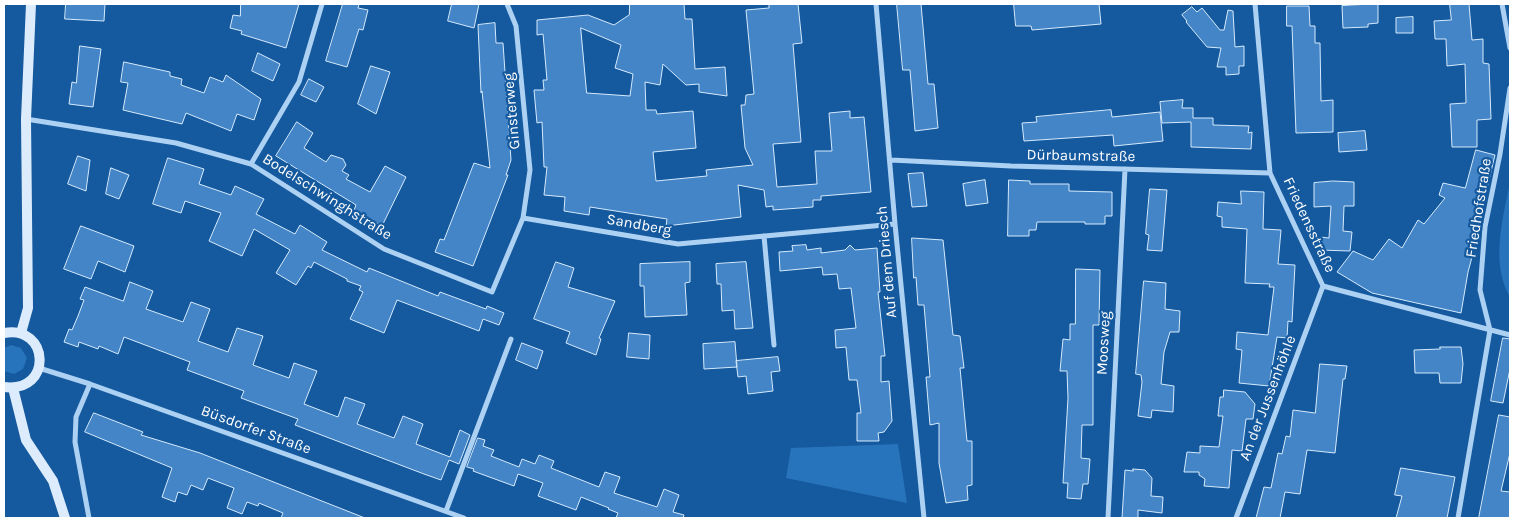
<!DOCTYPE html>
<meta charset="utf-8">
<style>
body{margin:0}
#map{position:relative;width:1514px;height:522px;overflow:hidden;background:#15599e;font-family:Karla,sans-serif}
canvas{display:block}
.frame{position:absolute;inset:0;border:5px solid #fff;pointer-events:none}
</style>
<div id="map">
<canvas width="1514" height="522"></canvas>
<div class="frame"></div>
</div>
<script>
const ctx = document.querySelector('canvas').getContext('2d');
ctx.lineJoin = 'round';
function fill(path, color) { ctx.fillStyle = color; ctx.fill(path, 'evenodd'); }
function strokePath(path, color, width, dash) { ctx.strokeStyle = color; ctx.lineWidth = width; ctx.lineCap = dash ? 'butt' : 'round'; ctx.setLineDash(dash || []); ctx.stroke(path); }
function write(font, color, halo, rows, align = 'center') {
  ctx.font = font + ' Karla,sans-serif'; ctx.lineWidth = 4.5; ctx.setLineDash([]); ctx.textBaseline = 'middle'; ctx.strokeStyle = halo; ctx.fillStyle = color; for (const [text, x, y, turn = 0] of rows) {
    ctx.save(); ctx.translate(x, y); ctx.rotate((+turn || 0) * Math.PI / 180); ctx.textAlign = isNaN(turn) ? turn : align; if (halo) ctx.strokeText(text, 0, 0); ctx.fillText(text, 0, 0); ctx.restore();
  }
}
const green = new Path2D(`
 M1510 182V297C1490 263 1503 218 1510 182Z
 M11 345 21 348 27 358 23 369 14 374 4 371V348Z
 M898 444 907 503 786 478 791 448Z`);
const building = new Path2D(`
 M66 4H105L104 21 65 19Z
 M241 4H299L286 48 241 34 242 31 230 28 233 15 240 16Z
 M343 4H359L358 8 368 10 363 30 359 29 347 67 326 61Z
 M452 4H479L474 28 448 21Z
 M630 4H684L685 19H692L695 69 725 67 727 96 699 92V84L686 85 663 64 660 85 645 82 646 110H656L657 114 693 111 696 148 653 152 656 181 707 176 706 170 753 165 745 148 741 105H745L746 95 754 94 746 10 769 8V4H798L802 43 793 44 801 142 773 144 777 187 817 184 815 151H832L829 113 850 111V118L864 117 871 192 821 196V200H813V207L773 210V206L766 207 764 190 738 185 741 217 666 226 667 219 590 207 589 215 564 211 565 197 544 195 547 167H544L542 122 537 123 534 90H544L543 80H547L543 34 537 35V20L588 15 614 25 629 15ZM581 28 621 45 615 68 633 74 630 96 587 93Z
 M897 4H921L928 84H934L938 128 915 131 910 70H903Z
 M1014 4H1099L1101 24 1032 30 1031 26H1016Z
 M1378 4V23L1368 24V27L1343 28 1342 6Z
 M1450 4H1469L1472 40 1483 39V63L1489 64 1491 119 1477 120V147H1452L1450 104 1466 103 1465 64 1447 66 1446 39H1435L1434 21 1451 20Z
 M1287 6H1309L1310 26H1315V43H1320L1321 101 1333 100V132L1296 133 1292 26H1287Z
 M1192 7 1197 12 1202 8 1220 30H1224L1228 10 1233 11 1235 47 1244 46V66H1239V74L1226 75V67H1217L1221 48 1207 47 1186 22 1187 21 1182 15Z
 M1413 17V33H1396V18Z
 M495 23 496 43H503L511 160 506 175H508L473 266 435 252 440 239 444 240 474 163 490 168 482 91 481 93 478 25Z
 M80 46 101 49 93 107 69 104 72 82 76 83Z
 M258 53 280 64 273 81 252 71Z
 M124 62 170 72V76L182 79 181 85 204 93 210 77 223 82 226 75 261 99 254 120 237 114 231 131 186 113 182 124 123 110 128 83 121 82Z
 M371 66 390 72 376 114 358 104Z
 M309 79 324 87 316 102 301 95Z
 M1183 100 1182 108H1193V118H1213V125L1249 126 1248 133 1252 132 1251 149 1191 147V122L1162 123 1160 102Z
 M1111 110 1112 117 1160 112 1163 141 1114 146 1113 135 1024 141 1022 123 1037 122 1036 117Z
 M297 122 313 133 304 148 326 162 331 155 343 159 346 165 342 171 349 175 346 179 370 192 385 166 406 177 382 226 354 210 356 205 276 156Z
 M1365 131 1367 150 1339 152 1338 133Z
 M1476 150 1495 155 1473 246H1475L1468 272 1461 313 1372 293 1337 272 1353 251 1373 260 1389 239 1402 248 1418 220 1424 224 1445 198 1439 195 1443 183 1465 188Z
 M78 156 90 160 86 191 68 184Z
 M168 158 204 169 199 184 231 195 235 186 264 199 256 214 295 234 300 225 327 242 322 250 367 272 369 268 438 296 440 292 486 309 487 306 504 313 499 325 483 319 479 331 397 300 384 333 350 319 363 292 359 290 361 286 347 281V279L314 262 311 268 308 266 296 285 276 273 290 250 254 229 242 256 209 241 221 213 185 201 181 213 153 204Z
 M111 168 129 175 119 199 106 194Z
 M923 173 927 206 912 207 908 174Z
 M985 180 988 203 966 206 963 184Z
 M1009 180 1030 181V184H1069V191L1112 192V216H1105V224H1085V222H1037L1036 230H1029V236H1008Z
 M1333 181 1354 182V206H1344L1343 231 1352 232 1350 251 1320 250V237L1329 238 1331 206 1314 207V183Z
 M1150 189 1167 190 1162 251 1147 250 1149 235 1146 234Z
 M1241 191 1264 192 1263 229 1281 230 1278 264 1295 265 1292 322 1288 321 1287 338 1277 337 1269 386 1239 383 1242 350 1236 349 1237 332 1268 335 1274 287H1269L1270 284 1245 283 1247 229 1222 227V217L1217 216 1218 202 1241 204Z
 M81 226 134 246 125 272 98 261 91 279 64 269Z
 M912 238 943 240 953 335 960 336 964 368H960L967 441H972V485L967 486 968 500 946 503 939 463V423L930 425 926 377H930L924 305H918L916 277 914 278Z
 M806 245 807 250 821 248V253L845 250 850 245 855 250 877 248 880 292H878L885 356H881V382L889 381 892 421 884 432 878 433 879 441H857V413H861L857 380H849L846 347 836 348 835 330 856 328 851 288 839 289 837 274 823 275 822 267 780 271 779 252 793 251 792 246Z
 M556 262 574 268 568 287 615 301 599 338 601 339 596 355 566 343 570 332 534 319Z
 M690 262V282L685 283 687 315 645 317 644 286H640V264Z
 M746 262 753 328 735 329 734 310 722 311 721 284H717L716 264Z
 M1076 269 1100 270 1099 325H1093V425H1082L1081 458 1090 459 1088 484H1083L1081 499 1067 498 1068 483H1063L1068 398 1067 371H1060L1063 339 1070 340V324H1075Z
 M1144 281 1166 283 1165 309 1180 311 1179 332H1170L1164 352 1161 384 1174 386 1173 412 1152 410 1151 418 1138 416 1142 382 1141 375 1136 374Z
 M130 282 153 291 146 309 183 322 191 302 210 309 198 341 228 352 237 328 263 336 253 365 289 378 294 363 317 371 304 404 338 417 345 397 365 404 357 424 394 438 403 416 423 424 416 444 450 457 460 430 470 435 459 464 449 460 441 480 424 474 295 425 298 419 241 398 244 391 187 370 190 362 124 337 118 354 99 346 98 349 79 342 78 347 64 342 69 329 72 330 78 316 84 300 80 299 85 287 123 301Z
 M629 333 650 335 649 359 627 357Z
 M1503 338 1510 339V369L1503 403 1491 401Z
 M735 342 737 367 704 369 703 344Z
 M522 343 543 351 537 369 516 360Z
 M1440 347H1461L1463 364 1461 383H1440L1439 373H1415L1414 350 1440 349Z
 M778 357 780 371 771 372 773 391 748 394 746 376 738 377 736 361Z
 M1320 364 1347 366 1345 379H1343L1335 453 1307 450 1300 494 1285 492 1280 518H1256L1264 487 1271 488 1278 453 1282 454 1286 436 1290 437 1293 410 1315 413Z
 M1224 390 1245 392 1255 404 1253 419H1246L1242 451 1232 450 1229 488 1204 486 1205 479 1199 475V472H1184L1187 452 1200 453V446L1219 447 1223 416H1218L1220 397H1223Z
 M94 413 143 432 141 435 200 453 365 518H281L283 513 259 503 258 506 247 502 242 514 227 508 234 488 208 478 203 490 191 485 187 495 178 492 175 502 162 497 172 468 85 432Z
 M1499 415 1510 417V453L1501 491 1510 492V518H1479Z
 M478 438 485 440 483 446 494 450 491 456 519 467 522 459 535 464 539 455 554 461 551 468 599 487 605 472 620 477 614 493 657 507 664 489 679 495 673 512 684 515 683 518H616L618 513 608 509 609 508 581 497 576 510 538 496 543 483 518 474 514 486 473 471 474 469 467 467Z
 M1401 468 1455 477 1447 518H1396L1402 496 1395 495Z
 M1133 469 1145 470 1152 478 1151 496 1163 497 1162 513 1138 510V518H1122L1125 470 1133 471Z`);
const minor = new Path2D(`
 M507 4 516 26 530 170 523 218
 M876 4 895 224 924 518
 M1255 4 1270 173 1323 286
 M1502 4 1510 48
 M26 119 176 143 251 164 384 249 492 292 523 218 678 244 895 224
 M891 160 1011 166 1270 173
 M251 164 299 82 322 4
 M764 236 774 345
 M1323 286 1510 335
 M39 368 90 384 464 518
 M446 511 511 339
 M89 518 75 442 76 417 90 384
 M1108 518 1125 169
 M1236 518 1323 286
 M1458 518 1490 330 1480 290 1485 227 1500 154 1510 88`);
const secondary = new Path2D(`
 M4 333C49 324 54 393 4 387
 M21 333 28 308 26 119 31 4
 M13 388 26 440 53 481 65 518`);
const streetNames = [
 ["Ginsterweg",512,111,-95],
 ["Dürbaumstraße",1081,156,1],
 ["Bodelschwinghstraße",327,197,32],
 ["Friedhofstraße",1479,208,-81],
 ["Sandberg",639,225,10],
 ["Friedensstraße",1309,225,65],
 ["Auf dem Driesch",887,262,-95],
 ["Moosweg",1104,343,-87],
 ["An der Jussenhöhle",1268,398,-69],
 ["Büsdorfer Straße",256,430,20]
];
fill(green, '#2874bc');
fill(building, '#4385c6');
strokePath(building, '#d5eafd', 1);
strokePath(minor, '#add1f3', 5);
strokePath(secondary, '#ddecfd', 10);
write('15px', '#fff', '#15599e', streetNames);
</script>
